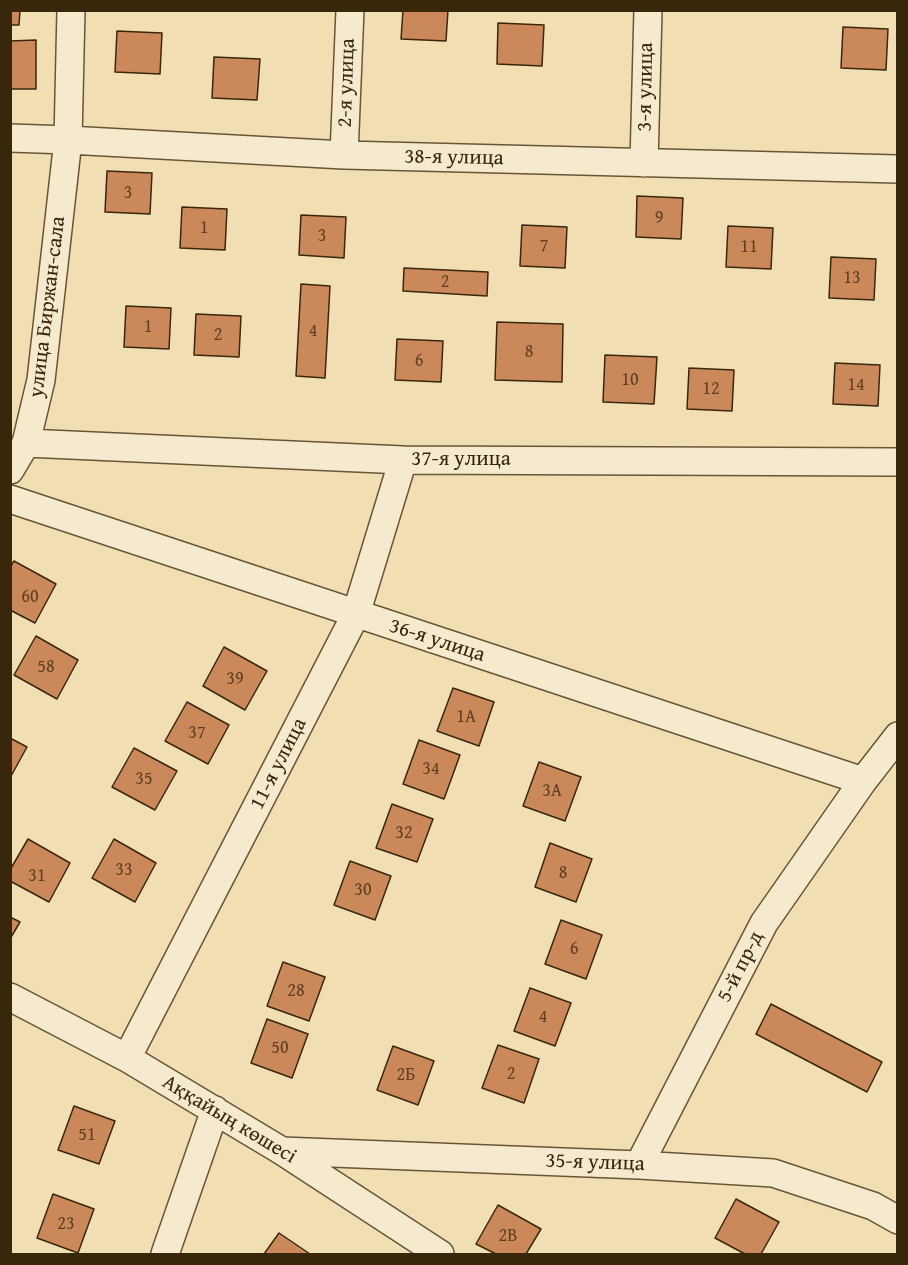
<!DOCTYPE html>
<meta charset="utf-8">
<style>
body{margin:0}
#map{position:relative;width:908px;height:1265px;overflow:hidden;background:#f1dfb3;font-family:"Gentium Book Plus",serif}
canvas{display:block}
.frame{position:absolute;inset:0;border:12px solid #39270c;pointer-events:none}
</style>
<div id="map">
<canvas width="908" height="1265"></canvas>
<div class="frame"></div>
</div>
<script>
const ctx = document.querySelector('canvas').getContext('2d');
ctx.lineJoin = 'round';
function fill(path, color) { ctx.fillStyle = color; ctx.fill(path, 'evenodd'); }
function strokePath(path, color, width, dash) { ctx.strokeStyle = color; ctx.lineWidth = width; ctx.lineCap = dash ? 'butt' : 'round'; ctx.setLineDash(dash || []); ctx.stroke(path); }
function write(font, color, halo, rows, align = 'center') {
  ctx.font = font + ' "Gentium Book Plus",serif'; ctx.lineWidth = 5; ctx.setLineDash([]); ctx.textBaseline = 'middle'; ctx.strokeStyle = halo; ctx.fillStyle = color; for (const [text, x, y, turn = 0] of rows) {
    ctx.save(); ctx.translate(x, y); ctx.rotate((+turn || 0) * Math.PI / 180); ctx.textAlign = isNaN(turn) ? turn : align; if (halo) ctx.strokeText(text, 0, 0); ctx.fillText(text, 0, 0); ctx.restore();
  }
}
const building = new Path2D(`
 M10 10H20L19 25H10Z
 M403 10H448L446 41 401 39Z
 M498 23 544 25 542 66 497 64Z
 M843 27 888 29 886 70 841 68Z
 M117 31 162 33 160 74 115 72Z
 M36 40V89H10V41Z
 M214 57 260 59 257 100 212 98Z
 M107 171 152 173 150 214 105 212Z
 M637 196 683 198 681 239 636 237Z
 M182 207 227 209 225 250 180 248Z
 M301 215 346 217 344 258 299 255Z
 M522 225 567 227 565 268 520 266Z
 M728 226 773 228 771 269 726 267Z
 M831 257 876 259 874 300 829 298Z
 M404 268 488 272 487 296 403 291Z
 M301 284 330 286 325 378 296 376Z
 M126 306 171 308 169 349 124 347Z
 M196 314 241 316 239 357 194 355Z
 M497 322 563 324 562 382 495 380Z
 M397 339 443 341 441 382 395 380Z
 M605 355 657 357 654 404 603 402Z
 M835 363 880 365 878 406 833 404Z
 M689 368 734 370 732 411 687 409Z
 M14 561 56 584 35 623 10 610V567Z
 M36 636 78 660 57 699 14 675Z
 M224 647 267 671 245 710 203 686Z
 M453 688 494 702 479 746 437 731Z
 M187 702 229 725 208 764 165 741Z
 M10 738 27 747 10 778Z
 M419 740 460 755 444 799 403 784Z
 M134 748 177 771 155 810 112 787Z
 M539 762 581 777 565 821 523 806Z
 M392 804 433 819 417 862 376 848Z
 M28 839 70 863 49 902 10 881V870Z
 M114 839 156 863 135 902 92 878Z
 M550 843 592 859 576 902 535 887Z
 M350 861 391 876 375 920 334 905Z
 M10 917 20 922 10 939Z
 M561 920 602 935 586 979 545 964Z
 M283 962 325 977 309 1021 267 1006Z
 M530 988 571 1003 555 1046 514 1031Z
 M771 1004 882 1062 867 1092 756 1034Z
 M267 1019 308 1034 292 1078 251 1063Z
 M498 1045 539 1059 524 1103 482 1088Z
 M393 1046 434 1061 418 1105 377 1090Z
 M74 1106 115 1121 99 1164 58 1150Z
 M53 1194 94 1209 78 1253 37 1238Z
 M736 1199 779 1222 761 1254H745L715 1238Z
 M498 1205 541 1229 526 1254H496L476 1244Z
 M279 1233 310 1254H264Z`);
const minor = new Path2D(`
 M10 138 68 140 344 155 898 169
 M344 155 350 10
 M644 163 648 10
 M26 443 403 460 898 462
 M10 470 26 443 41 380 68 140 71 10
 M10 499 863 781
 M10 997 127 1058 282 1151 440 1254
 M127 1058 356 614 403 460
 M282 1151 639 1165 773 1173 873 1206 898 1220
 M639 1165 764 923 863 781 898 736
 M165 1254 215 1110`);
const numberNames = [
 ["3",128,193],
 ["9",659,218],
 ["1",204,228],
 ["3",322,236],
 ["7",544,246],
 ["11",749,247],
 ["13",852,278],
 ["2",445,282],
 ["1",148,327],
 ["4",313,331],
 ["2",218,335],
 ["8",529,352],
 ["6",419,361],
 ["10",630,380],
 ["14",856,385],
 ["12",711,389],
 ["60",30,597],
 ["58",46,667],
 ["39",235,679],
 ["1А",466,717],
 ["37",197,733],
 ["34",431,769],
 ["35",144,779],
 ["3А",552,791],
 ["32",404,833],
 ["33",124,870],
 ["8",563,873],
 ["31",37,876],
 ["30",363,890],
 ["6",574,949],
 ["28",296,991],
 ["4",543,1017],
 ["50",280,1048],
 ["2",511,1074],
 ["2Б",406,1075],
 ["51",87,1135],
 ["23",66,1224],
 ["2В",508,1236]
];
const streetNames = [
 ["2-я улица",347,83,-88],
 ["3-я улица",646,87,-89],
 ["38-я улица",454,158,1],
 ["улица Биржан-сала",48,307,-83],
 ["37-я улица",461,460],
 ["36-я улица",437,641,18],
 ["11-я улица",279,764,-63],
 ["5-й пр-д",741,967,-63],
 ["Аққайың көшесі",229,1120,31],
 ["35-я улица",595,1163,2]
];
fill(building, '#cb895b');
strokePath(building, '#39270c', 1.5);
strokePath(minor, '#675536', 30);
strokePath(minor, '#f6eace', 27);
write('18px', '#5e4020', null, numberNames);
write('21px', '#39270c', '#f6eace', streetNames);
</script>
